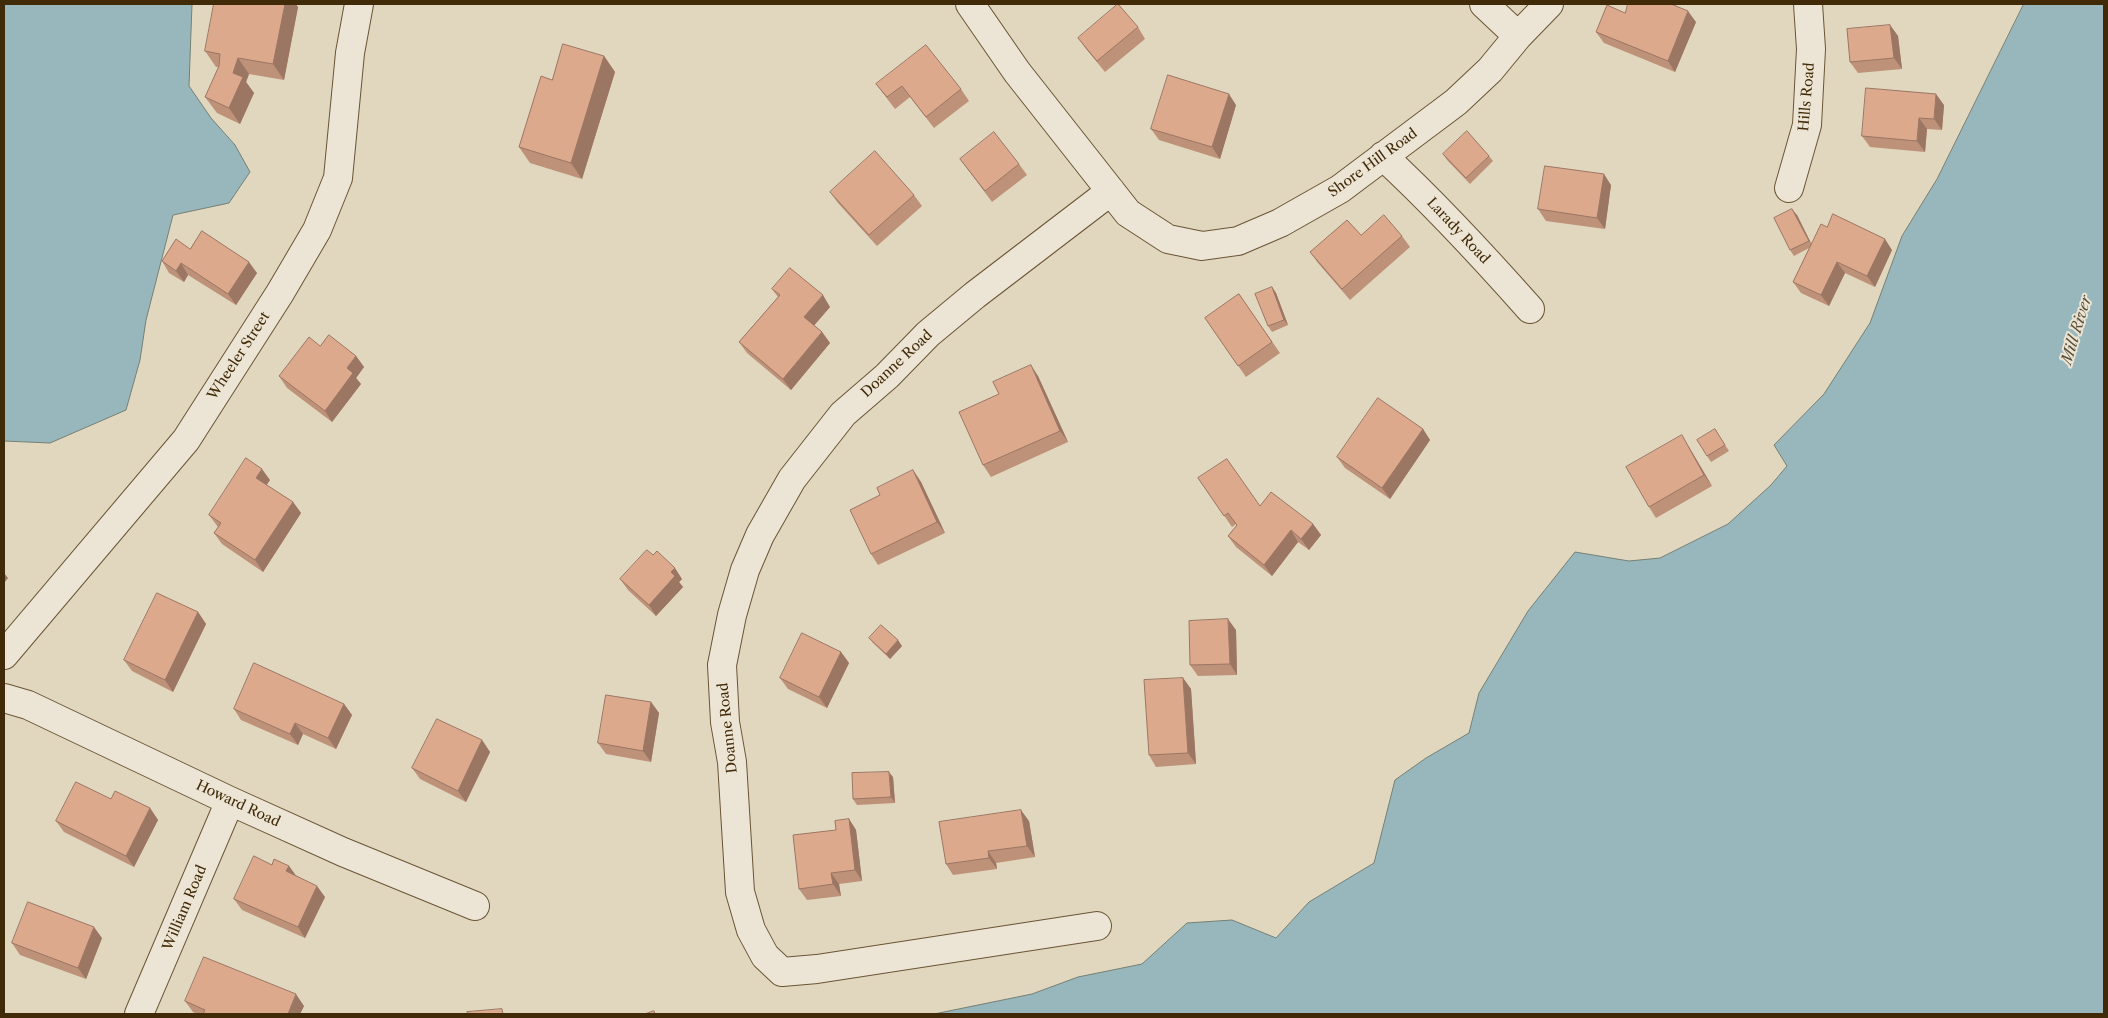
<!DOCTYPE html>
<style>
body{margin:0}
#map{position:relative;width:2108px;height:1018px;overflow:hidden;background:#e1d7be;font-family:"Libre Caslon Text",serif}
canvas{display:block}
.frame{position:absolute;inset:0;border:5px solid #412a07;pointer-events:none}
</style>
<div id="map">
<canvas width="2108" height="1018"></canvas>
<div class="frame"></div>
</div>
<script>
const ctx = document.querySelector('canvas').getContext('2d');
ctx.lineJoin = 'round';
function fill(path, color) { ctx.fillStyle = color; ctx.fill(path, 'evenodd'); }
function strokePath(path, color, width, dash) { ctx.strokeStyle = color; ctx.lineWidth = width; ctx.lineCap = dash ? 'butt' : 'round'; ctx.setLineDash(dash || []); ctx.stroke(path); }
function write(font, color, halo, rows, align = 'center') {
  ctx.font = font + ' "Libre Caslon Text",serif'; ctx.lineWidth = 4; ctx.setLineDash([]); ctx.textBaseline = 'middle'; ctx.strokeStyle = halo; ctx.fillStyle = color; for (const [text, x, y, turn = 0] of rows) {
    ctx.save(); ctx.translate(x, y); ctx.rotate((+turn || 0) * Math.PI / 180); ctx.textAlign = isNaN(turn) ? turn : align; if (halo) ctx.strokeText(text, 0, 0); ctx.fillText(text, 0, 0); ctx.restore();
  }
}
const water = new Path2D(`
 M4 4H192L189 86 211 118 235 145 250 172 229 203 173 215 146 320 140 360 126 410 50 443 4 441Z
 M2024 4H2104V1014H934L1032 994 1078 977 1142 964 1187 923 1232 920 1276 938 1309 902 1374 863 1395 780 1426 758 1469 733 1479 693 1528 611 1575 552 1629 561 1660 558 1728 524 1771 485 1787 466 1774 445 1824 394 1870 323 1902 236 1937 179Z`);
const minor = new Path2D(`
 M970 4 1017 72 1128 213 1168 239 1202 246 1238 241 1280 223 1340 189 1456 102 1490 70 1518 36 1549 4
 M1484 4 1518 36
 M1383 156C1435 204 1483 256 1530 309
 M1789 188 1807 125 1811 49 1808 4
 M4 655 186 440 280 293 317 230 338 178 350 53 359 4
 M4 698 28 705 230 801 343 852 475 906
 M1097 926 817 969 782 972 765 956 751 930 740 892 732 762 725 722 722 665 732 615 745 570 760 535 792 479 843 414 887 376 928 334 975 295 1111 191
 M139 1014 230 801`);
const wall = new Path2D(`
 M298 7 284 80 249 74 246 82 254 93 240 124 217 113 205 97 219 67H216L205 51Z
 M1696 22 1675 72 1604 43 1596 32Z
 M1890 25 1898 36 1902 69 1858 73 1850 62Z
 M1138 27 1145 39 1105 72 1086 49 1078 38Z
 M604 56 615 72 582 179 530 163 519 147 552 80Z
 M876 84 961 89 969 101 934 128 910 97 895 109Z
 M1236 105 1220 159 1159 140 1151 129Z
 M1944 105 1942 130 1927 129 1925 152 1870 147 1862 136Z
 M1443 154 1489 156 1493 161 1470 184 1447 160Z
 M960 159 1019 164 1027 175 992 202Z
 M1611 185 1605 229 1546 221 1538 209Z
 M830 192 914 195 922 206 877 246 838 203Z
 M1797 215 1811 244 1892 250 1875 287 1845 273 1829 306 1801 293 1793 282 1809 248 1794 256 1790 250Z
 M1361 235 1402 236 1410 247 1350 300 1318 263 1310 252Z
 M190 249 257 273 236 305 188 275 184 282 169 273 162 261Z
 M1272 287 1276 293 1288 325 1272 332 1268 326Z
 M772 289 830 307 814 325 822 332 830 343 791 390 747 353 739 342 778 297Z
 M1239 294 1280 353 1246 377 1205 318Z
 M320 346 356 356 364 367 356 378 361 384 332 422 287 388 279 376Z
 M1038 376 1068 442 991 477 983 465Z
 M1423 429 1430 440 1390 499 1345 468 1337 457Z
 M1715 429 1729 451 1711 462 1707 456Z
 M1689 447 1712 486 1656 518 1649 507Z
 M913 470 921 482 945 533 878 565 871 554 880 495Z
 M1198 478 1260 506 1313 524 1321 535 1309 550 1298 542 1272 576 1236 547 1228 536 1237 525 1236 524 1232 527Z
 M270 480 266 485 293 502 301 513 263 572 222 544 214 533 218 527 209 515Z
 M620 579H682L679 582 683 587 656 616 628 590Z
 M198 612 206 624 173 692 132 671 124 660Z
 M1236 630 1237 675 1198 676 1190 665Z
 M869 638 902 646 890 659 873 643Z
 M841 652 849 663 827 708 788 689 780 678Z
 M1183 678 1191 689 1196 764 1156 767 1149 755Z
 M651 702 659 713 651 762 606 754 598 743Z
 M344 704 352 715 336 749 303 734 298 745 241 720 234 709Z
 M482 740 490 752 466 802 420 779 412 768Z
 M893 777 895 803 857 805 853 799Z
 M150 808 158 820 134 867 64 832 56 821Z
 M849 819 856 830 862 881 839 884 841 896 807 900 799 889 836 830Z
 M1029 821 1035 857 996 863 997 869 953 875 946 864Z
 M272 865 289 866 296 876 325 897 305 938 242 910 234 899Z
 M102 938 86 979 20 955 12 943Z
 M185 1001 304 1006 300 1014H197L193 1012Z`);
const shadedWall = new Path2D(`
 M285 4H296L298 7 284 80 273 64Z
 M1688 11 1696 22 1675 72 1668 61Z
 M1890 25 1898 36 1902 69 1894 58Z
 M604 56 615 72 582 179 571 163Z
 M238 58 249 74 246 82 254 93 240 124 229 108 233 73Z
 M1229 94 1236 105 1220 159 1212 147Z
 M1936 94 1944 105 1942 130 1934 119Z
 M1919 118 1927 129 1925 152 1917 141Z
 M1604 174 1611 185 1605 229 1597 218Z
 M1792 209 1797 215 1813 247 1809 241Z
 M1885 239 1892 250 1875 287 1867 276Z
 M249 262 257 273 236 305 228 294Z
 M1837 262 1845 273 1829 306 1821 295Z
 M181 263 188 275 184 282 176 271Z
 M1272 287 1276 293 1288 325 1284 320Z
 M823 295 830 307 812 328 804 317Z
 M822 332 830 343 791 390 783 379Z
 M356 356 364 367 356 378 361 384 332 422 325 411 347 368Z
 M1031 365 1038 376 1068 442 1060 431Z
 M1423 429 1430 440 1390 499 1382 488Z
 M1682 435 1689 447 1712 486 1704 475Z
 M262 469 270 480 264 489 256 478Z
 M913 470 921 482 945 533 937 522Z
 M293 502 301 513 263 572 255 560Z
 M1313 524 1321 535 1309 550 1301 539Z
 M1291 530 1298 542 1272 576 1264 565Z
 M675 568 682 579 679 582 683 587 656 616 649 605 671 572Z
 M4 573 8 578 4 583Z
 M198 612 206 624 173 692 165 680Z
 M1228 619 1236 630 1237 675 1230 664Z
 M898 640 902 646 890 659 886 654Z
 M841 652 849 663 827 708 819 697Z
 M1183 678 1191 689 1196 764 1188 753Z
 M651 702 659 713 651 762 643 751Z
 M344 704 352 715 336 749 328 738Z
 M295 723 303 734 298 745 290 734Z
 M482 740 490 752 466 802 458 791Z
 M889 772 893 777 895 803 891 797Z
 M150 808 158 820 134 867 126 856Z
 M1021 810 1029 821 1035 857 1027 846Z
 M849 819 856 830 862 881 855 870Z
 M988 851 996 863 997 869 989 858Z
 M289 866 297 877 286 871Z
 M831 873 839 884 841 896 833 884Z
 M317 886 325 897 305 938 298 927Z
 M94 927 102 938 86 979 78 968Z
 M296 994 304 1006 300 1014H288Z`);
const building = new Path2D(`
 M214 4H285L273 64 238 58 233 73 243 77 229 108 205 97 219 66 220 54 205 51Z
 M1118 4 1138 27 1097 61 1078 38Z
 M1628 4H1671L1688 11 1668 61 1596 32 1607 5 1625 13Z
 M1890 25 1894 58 1850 62 1847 29Z
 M563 44 604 56 571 163 519 147 541 76 552 80Z
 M926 45 961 89 926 117 902 86 887 97 876 84Z
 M1168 75 1229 94 1212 147 1151 129Z
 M1866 88 1936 94 1934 119 1919 118 1917 141 1862 136Z
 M1467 131 1489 156 1466 178 1443 154Z
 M994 132 1019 164 985 191 960 159Z
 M875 151 914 195 869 235 830 192Z
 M1545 166 1604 174 1597 218 1538 209Z
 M1792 209 1809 241 1790 250 1774 218Z
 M1833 214 1885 239 1867 276 1837 262 1821 295 1793 282 1821 224 1827 227Z
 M1384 215 1402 236 1342 289 1310 252 1347 220 1361 235Z
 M202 231 249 262 228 294 181 263 176 271 162 261 176 239 190 249Z
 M790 268 823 295 804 317 822 332 783 379 739 342 780 295 772 289Z
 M1272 287 1284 320 1268 326 1255 294Z
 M1239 294 1272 342 1238 366 1205 318Z
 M329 335 356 356 347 368 353 373 325 411 279 376 309 337 320 346Z
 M1031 365 1060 431 983 465 959 412 999 394 993 382Z
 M1378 398 1423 429 1382 488 1337 457Z
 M1715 429 1725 445 1707 456 1697 440Z
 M1682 435 1704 475 1649 507 1626 467Z
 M246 458 262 469 256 478 293 502 255 560 214 533 221 523 209 515Z
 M1227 459 1260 506 1271 492 1313 524 1301 539 1291 530 1264 565 1228 536 1237 525 1228 513 1224 516 1198 478Z
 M913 470 937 522 871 554 850 510 880 495 877 488Z
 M647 550 653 555 657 551 675 568 671 572 675 576 649 605 620 579Z
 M157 593 198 612 165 680 124 660Z
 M1228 619 1230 664 1190 665 1189 621Z
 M881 625 898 640 886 654 869 638Z
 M802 633 841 652 819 697 780 678Z
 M254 663 344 704 328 738 295 723 290 734 234 709Z
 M1183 678 1188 753 1149 755 1144 680Z
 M606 695 651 702 643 751 598 743Z
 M437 719 482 740 458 791 412 768Z
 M889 772 891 797 853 799 852 773Z
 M76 782 111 799 115 791 150 808 126 856 56 821Z
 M1021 810 1027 846 988 851 989 858 946 864 939 822Z
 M849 819 855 870 831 873 833 884 799 889 793 835 836 830 835 821Z
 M254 856 272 865 274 859 289 866 286 871 317 886 298 927 234 899Z
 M28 902 94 927 78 968 12 943Z
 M204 957 296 994 288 1014H203L205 1010 185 1001Z
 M502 1009 503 1014H468L467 1012Z
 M654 1011 655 1014H645Z`);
const streetNames = [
 ["Hills Road",1807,97,-85],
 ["Shore Hill Road",1373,163,-36],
 ["Larady Road",1458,231,47],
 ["Wheeler Street",239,356,-57],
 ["Doanne Road",897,364,-43],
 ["Doanne Road",728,728,-96],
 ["Howard Road",238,804,25],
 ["William Road",185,908,-67]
];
const waterNames = [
 ["Mill River",2077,330,-73]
];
fill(water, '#98b7bc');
strokePath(water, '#757f74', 1);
strokePath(minor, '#695535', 30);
strokePath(minor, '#ece5d5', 28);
fill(wall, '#be9179');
fill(shadedWall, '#9b7663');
fill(building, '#dda98d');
strokePath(building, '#9b7663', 1);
write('14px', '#412a07', '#ece5d5', streetNames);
write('italic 15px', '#574d34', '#ece5d5', waterNames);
</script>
